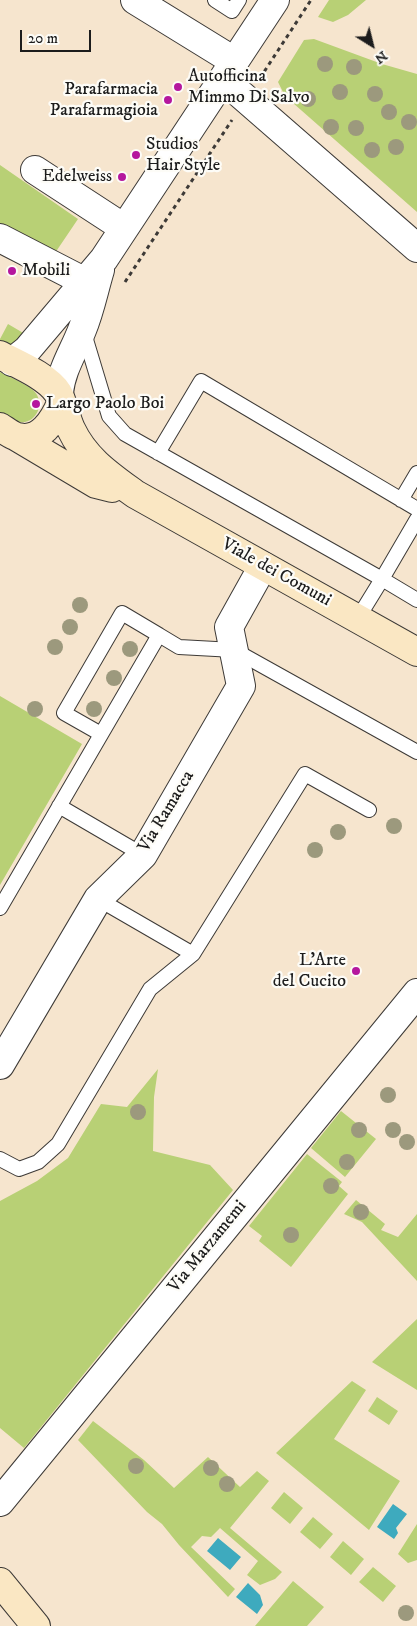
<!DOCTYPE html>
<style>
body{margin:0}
#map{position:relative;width:417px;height:1626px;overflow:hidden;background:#f6e5ce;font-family:"IM FELL DW Pica",serif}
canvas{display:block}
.north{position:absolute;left:347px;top:20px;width:50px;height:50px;-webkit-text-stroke:4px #fdfcf7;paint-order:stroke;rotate:144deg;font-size:14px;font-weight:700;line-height:20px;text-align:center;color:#1c1c1c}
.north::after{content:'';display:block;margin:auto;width:18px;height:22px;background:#1c1c1c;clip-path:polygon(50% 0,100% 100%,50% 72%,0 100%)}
.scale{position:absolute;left:20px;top:30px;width:71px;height:22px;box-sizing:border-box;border:2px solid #1c1c1c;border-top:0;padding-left:6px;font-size:15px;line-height:18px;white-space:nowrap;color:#1c1c1c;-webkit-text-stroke:4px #fdfcf7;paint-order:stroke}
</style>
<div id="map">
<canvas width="417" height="1626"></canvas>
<div class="north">N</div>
<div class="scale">20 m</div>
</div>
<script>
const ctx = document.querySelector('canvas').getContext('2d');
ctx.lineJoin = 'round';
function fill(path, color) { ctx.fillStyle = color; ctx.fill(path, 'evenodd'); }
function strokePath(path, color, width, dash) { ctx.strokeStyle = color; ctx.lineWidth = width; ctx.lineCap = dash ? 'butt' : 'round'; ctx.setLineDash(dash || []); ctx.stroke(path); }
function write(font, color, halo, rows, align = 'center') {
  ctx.font = font + ' "IM FELL DW Pica",serif'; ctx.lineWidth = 4.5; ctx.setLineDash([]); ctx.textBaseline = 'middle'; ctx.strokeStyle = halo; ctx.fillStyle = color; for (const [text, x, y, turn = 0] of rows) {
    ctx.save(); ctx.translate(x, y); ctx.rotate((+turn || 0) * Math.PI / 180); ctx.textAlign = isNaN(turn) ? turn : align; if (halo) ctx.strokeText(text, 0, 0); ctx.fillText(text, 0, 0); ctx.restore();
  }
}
const green = new Path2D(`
 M329 0H366L348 15 333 22 318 17Z
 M314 39 382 64 417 74V212L285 96 278 82 304 40Z
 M0 165 78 219 53 256 0 227Z
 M8 324 25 334 10 346 0 343V339Z
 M0 372C8 376 28 385 34 391 44 401 39 419 25 422 16 424 8 417 0 413Z
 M0 696 82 744 0 885Z
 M158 1069 154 1097 153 1151 210 1165 233 1190 24 1448 0 1428V1201L37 1181 68 1158 101 1104 127 1107Z
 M341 1111 376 1139 345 1177 311 1148Z
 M307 1154 342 1182 339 1186 348 1194 291 1267 259 1241 262 1236 249 1226Z
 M356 1200 385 1224 381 1230 398 1237 417 1214V1281L362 1222 344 1214Z
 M417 1319V1390L372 1362Z
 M352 1381 366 1390 334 1439 400 1481 369 1530 276 1453Z
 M377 1397 398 1411 389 1425 368 1411Z
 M93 1421 144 1460 174 1488 208 1457 240 1487 257 1471 269 1481 230 1528 282 1572 275 1579 260 1585 247 1575 258 1561 220 1528 211 1537 202 1536 191 1547 235 1589 228 1597 179 1545 162 1524 147 1512 78 1440Z
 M284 1492 303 1508 290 1524 271 1508Z
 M313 1517 333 1534 320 1549 300 1532Z
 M417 1524V1560L408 1563 398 1554Z
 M343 1541 364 1559 351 1575 330 1557Z
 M373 1567 396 1586 383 1602 359 1582Z
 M293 1581 324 1607 307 1626H255Z`);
const water = new Path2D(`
 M393 1504 407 1514 396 1528 398 1533 394 1539 377 1527Z
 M218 1538 241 1557 230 1570 207 1551Z
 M248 1583 260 1595 263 1605 257 1614 236 1597Z`);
const path = new Path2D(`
 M260 78 311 0
 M125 282 232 120`);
const lane = new Path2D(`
 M215 0 232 11 239 0
 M84 333 109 416 125 434 382 579 358 618
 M158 453 201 381 417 509
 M401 500 417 473
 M417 519 382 579 417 600
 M101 734 64 713 122 613 159 635
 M59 806 143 855
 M98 899 193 954
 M0 908 159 635 179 647 234 650 417 752
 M0 1159 19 1169 38 1162 58 1144 150 989 193 954 305 774 369 810`);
const street = new Path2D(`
 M135 0 234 61
 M223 79 417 248
 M35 170 124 228
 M0 238 95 287
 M12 362 27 350 104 259 275 0
 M59 393C61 370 74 351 82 330 90 311 94 290 100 270
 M0 1065 98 899 143 855 241 686 229 627 263 566
 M0 1502 417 993`);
const secondary = new Path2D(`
 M0 355C17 364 47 376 58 393 63 401 66 419 71 429 85 459 109 475 135 494L417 652
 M0 427C5 430 12 436 18 437 40 443 54 420 61 403
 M17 437 96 484 112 488
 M0 1582 36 1626`);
const trees = [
 [325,64],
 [354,67],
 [340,92],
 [375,94],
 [308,99],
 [389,112],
 [409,122],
 [331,127],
 [356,128],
 [396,147],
 [372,150],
 [80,605],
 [70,627],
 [55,647],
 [130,649],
 [114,678],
 [35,709],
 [94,709],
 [394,826],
 [338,832],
 [315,850],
 [388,1095],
 [138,1112],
 [359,1130],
 [393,1130],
 [407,1142],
 [347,1162],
 [331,1186],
 [361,1212],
 [291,1235],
 [136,1466],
 [211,1468],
 [227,1484],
 [406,1613]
];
const markers = [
 [178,87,5,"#b5179e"],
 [168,100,5,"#b5179e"],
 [136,155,5,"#b5179e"],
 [122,177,5,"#b5179e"],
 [12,271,5,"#b5179e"],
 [36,404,5,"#b5179e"],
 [356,971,5,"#b5179e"]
];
const poiNames = [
 ["Autofficina",188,77],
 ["Mimmo Di Salvo",188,98],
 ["Parafarmacia",158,90,"right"],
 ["Parafarmagioia",158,111,"right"],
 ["Studios",146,145],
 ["Hair Style",146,166],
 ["Edelweiss",112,177,"right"],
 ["Mobili",22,271],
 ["Largo Paolo Boi",46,404],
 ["L'Arte",346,961,"right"],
 ["del Cucito",346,982,"right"]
];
const streetNames = [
 ["Viale dei Comuni",276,573,29],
 ["Via Ramacca",167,812,-59],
 ["Via Marzamemi",208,1247,-51]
];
fill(green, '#b8d075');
fill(water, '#3eaabe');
strokePath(lane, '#3d3a37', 16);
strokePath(street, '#3d3a37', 30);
strokePath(secondary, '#3d3a37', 30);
strokePath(path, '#3d3a37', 3, [4, 4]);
strokePath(lane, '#fff', 14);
strokePath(street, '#fff', 28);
strokePath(secondary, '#fae7c3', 28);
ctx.fillStyle = '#9c997d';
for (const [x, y] of trees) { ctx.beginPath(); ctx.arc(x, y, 8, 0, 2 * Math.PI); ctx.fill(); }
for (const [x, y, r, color] of markers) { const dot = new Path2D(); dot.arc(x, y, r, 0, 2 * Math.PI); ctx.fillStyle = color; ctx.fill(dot); strokePath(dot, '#fdfcf7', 2); }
write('18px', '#1c1c1c', '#fdfcf7', poiNames, 'left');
write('18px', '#1c1c1c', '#fdfcf7', streetNames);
</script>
